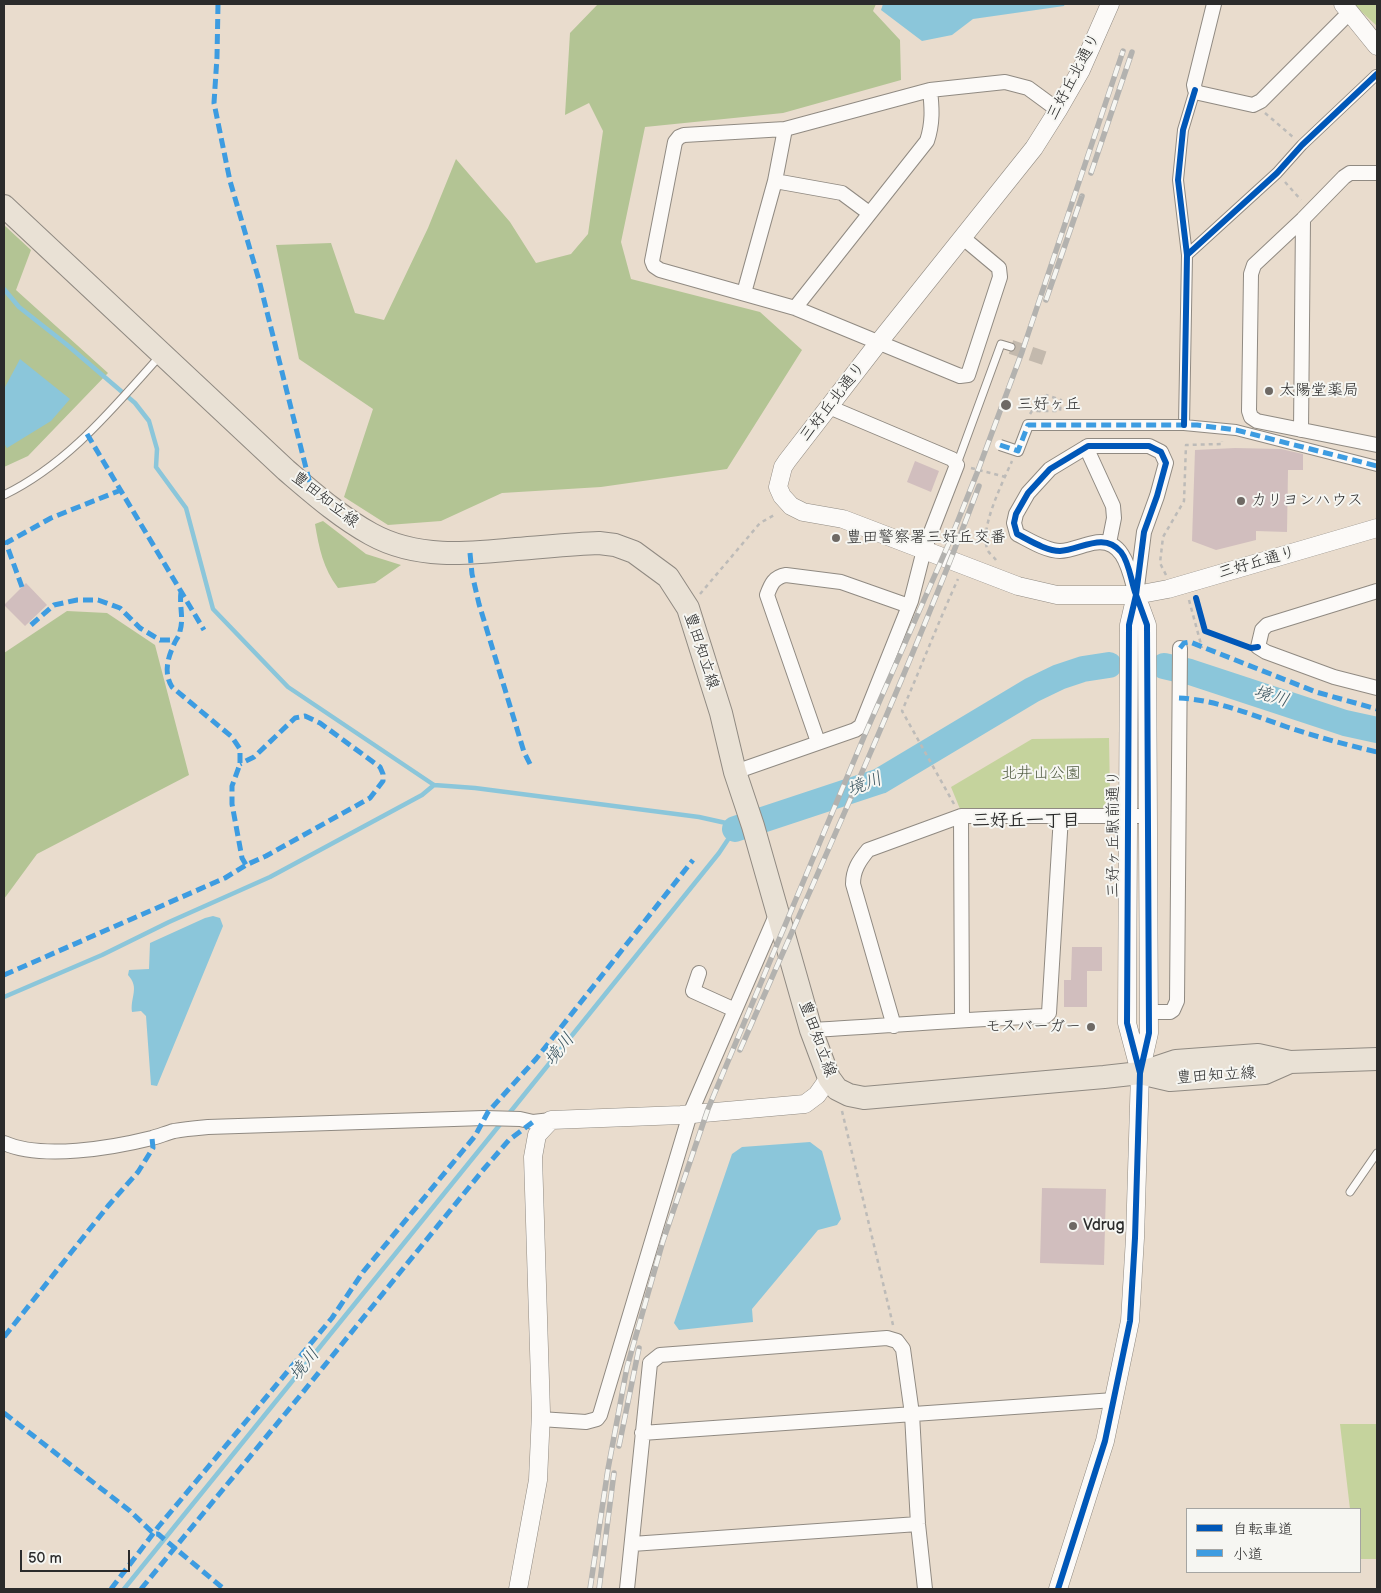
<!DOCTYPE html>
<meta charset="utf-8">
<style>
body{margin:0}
#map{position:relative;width:1381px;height:1593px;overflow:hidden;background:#e9dccd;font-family:"Balsamiq Sans","Klee One",sans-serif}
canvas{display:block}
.frame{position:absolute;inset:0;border:5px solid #2b2b2b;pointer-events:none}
.legend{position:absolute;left:1186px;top:1508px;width:175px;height:65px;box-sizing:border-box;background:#f6f6f2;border:1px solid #a5a5a2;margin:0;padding:6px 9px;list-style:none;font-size:15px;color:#2b2b2b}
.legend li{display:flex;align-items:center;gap:10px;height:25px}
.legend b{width:25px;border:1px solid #a5a5a2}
.scale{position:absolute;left:20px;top:1550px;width:110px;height:22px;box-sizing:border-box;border:2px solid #2b2b2b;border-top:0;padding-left:6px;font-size:15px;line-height:18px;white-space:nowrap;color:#2b2b2b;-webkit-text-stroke:4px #f6f6f2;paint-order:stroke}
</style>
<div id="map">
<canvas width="1381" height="1593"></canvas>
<div class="frame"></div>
<ul class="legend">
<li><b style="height:6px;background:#0057b8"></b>自転車道</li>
<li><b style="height:6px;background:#3d9ce1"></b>小道</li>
</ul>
<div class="scale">50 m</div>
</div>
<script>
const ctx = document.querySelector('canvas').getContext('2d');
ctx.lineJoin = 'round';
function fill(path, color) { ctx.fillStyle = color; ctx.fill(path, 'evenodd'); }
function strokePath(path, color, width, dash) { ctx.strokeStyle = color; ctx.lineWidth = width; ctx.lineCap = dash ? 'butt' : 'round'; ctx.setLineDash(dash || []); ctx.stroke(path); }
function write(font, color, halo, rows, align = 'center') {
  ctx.font = font + ' "Balsamiq Sans","Klee One",sans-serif'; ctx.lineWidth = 4; ctx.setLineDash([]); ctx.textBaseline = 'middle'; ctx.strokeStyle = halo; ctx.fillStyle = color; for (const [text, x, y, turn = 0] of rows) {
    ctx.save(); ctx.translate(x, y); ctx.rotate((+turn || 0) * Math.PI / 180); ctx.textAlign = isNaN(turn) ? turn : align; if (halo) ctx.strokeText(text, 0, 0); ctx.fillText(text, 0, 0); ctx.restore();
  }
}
const green = new Path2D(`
 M1353 4H1377V26Z
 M1109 738 1110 795 1102 809H960L951 787 1032 739Z
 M1340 1424H1377V1559H1360V1509H1350Z`);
const forest = new Path2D(`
 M598 4H876L873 11 900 40 901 80 783 113 645 127 621 242 631 279 760 312 802 350 727 469 601 487 502 493 441 521 388 525 344 497 373 409 299 359 276 245 331 243 355 313 384 320 428 228 456 159 510 222 536 263 571 254 588 234 603 131 589 103 565 115 570 33Z
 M4 225 31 250 16 290 108 373 28 456 4 467Z
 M323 521 366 554 401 565 375 583 338 588C323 568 319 548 315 524Z
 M67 611 107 613 155 645 189 775 37 854 4 899V653Z`);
const water = new Path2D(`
 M883 4H1065L1064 6 973 19 952 35 922 41 881 10Z
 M20 359 70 399 51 421 7 448 4 443V389Z
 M213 916 220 918 223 926 157 1086 151 1085 146 1016 141 1011 132 1012C130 997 140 988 128 975L129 970 149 969 150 943 205 918Z
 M810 1142 822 1151 841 1219 837 1225 818 1230 752 1309 753 1322 679 1330 674 1323 732 1154 742 1147Z`);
const stream = new Path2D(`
 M4 289 19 307 66 344 135 403 149 421 157 449 156 467 186 508 213 609 288 687 434 785 475 788 699 817 726 823 735 829 719 853 507 1116
 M4 997 102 955 169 922 270 877 422 795 434 785
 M124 1589 502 1122`);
const river = new Path2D(`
 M1164 666 1190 672 1345 723 1377 730
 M735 829 880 781 1032 690 1059 677 1083 669 1109 665`);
const building = new Path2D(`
 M1235 448 1281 449 1303 454V470H1288L1287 532 1256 531V540L1216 550 1192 541 1195 450Z
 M915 461 939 471 931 492 907 482Z
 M26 583 47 605 25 626 4 605Z
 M1072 947H1102V971H1087V1007H1064V980H1071Z
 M1042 1188 1106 1189 1104 1265 1040 1263Z`);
const minorTunnel = new Path2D(`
 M1011 347 1047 359`);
const path = new Path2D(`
 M1265 113 1293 137
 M1285 182 1301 200
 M1030 414 1032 411H1060L1061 400 1046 395
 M971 468 1006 477
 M996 560C994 557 990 554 988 551 978 530 1003 482 1012 461
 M1166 575 1160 563 1163 537 1184 501 1186 445 1222 444V441
 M700 594 760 523 776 514
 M1196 598 1205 631 1244 646
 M1189 600 1202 648
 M954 804 902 711C921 667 938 623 958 579
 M842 1111 893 1325`);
const service = new Path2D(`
 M957 464 1001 344 1011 347
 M4 495C68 464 113 408 159 357
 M1350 1192 1377 1153`);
const pedestrian = new Path2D(`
 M1376 75 1302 145 1277 173 1187 255 1184 425 1236 430 1377 466
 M1187 255 1178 180 1183 130 1195 90`);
const minor = new Path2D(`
 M1214 4 1194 85 1195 90 1199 93 1253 105 1261 101 1350 12
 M1377 173H1350L1344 177 1303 219 1254 265 1251 274 1249 411 1251 417 1257 421 1377 445
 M775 181 842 193 869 213
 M962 237 999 268 1000 277 968 375 960 376 795 308 660 270 654 266 652 261 675 142 679 137 684 135 785 129 930 90 1005 82 1028 88 1058 110
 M744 293 775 181 785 129
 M795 308 927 141C933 123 932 108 930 90
 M1301 430 1303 219
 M1088 446H1149L1161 452 1166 463 1157 496 1144 532 1136 595C1130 574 1125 536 1093 543 1083 545 1070 551 1060 551 1046 551 1029 540 1017 534L1014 523 1016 514 1028 493 1050 469Z
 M1086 447 1113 506 1114 518 1109 543
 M1377 591 1267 625 1262 630 1258 647 1266 652 1334 677 1377 688
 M818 742 767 595C771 584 774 577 786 575L841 582 909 606
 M735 772 855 730 861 726 911 601 924 550 957 465 952 459 829 407
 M961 816 962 1020
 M699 973 693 991 735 1010
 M1148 1012H1170L1173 1010 1177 1001 1180 648
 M894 1026 853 884C853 870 859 861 868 850L961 816H1148
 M811 1030C889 1026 968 1019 1046 1016L1049 1013 1061 816
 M4 1143C42 1160 112 1148 152 1138 159 1136 167 1133 174 1131 185 1129 197 1128 208 1127L484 1118 520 1119 533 1122 551 1120
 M540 1419 586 1422 597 1419 600 1415 690 1114 777 913
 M642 1433 1114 1400
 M632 1544 918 1524
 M627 1589 650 1363 660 1355 887 1338 897 1341 903 1349 912 1414 918 1524 925 1589`);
const tertiary = new Path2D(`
 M1110 4 1081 70 1058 110 1034 148 879 342 787 461 783 467 778 487 782 496 791 506 803 512 843 519 1018 586 1057 595H1136L1168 589 1377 528
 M1343 4 1377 46
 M1136 595 1129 625 1127 1023 1140 1072
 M518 1589 538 1480 541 1413 533 1157 537 1135 551 1120 681 1115 805 1104 817 1095 829 1078
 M1058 1589 1105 1441 1130 1321 1135 1238 1140 1073 1149 1033 1147 625 1136 595`);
const primary = new Path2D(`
 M4 206 286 470C313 493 340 517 371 534 416 559 467 554 516 549 544 547 572 544 599 543L615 545 634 552 668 577 688 608 721 713 735 772 753 826 811 1030 829 1078 837 1089 849 1095 864 1098 1104 1077 1140 1073 1176 1061 1258 1055 1290 1062 1377 1059
 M1140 1073 1170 1080 1184 1079 1265 1073 1290 1062`);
const rail = new Path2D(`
 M1091 173 1132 52
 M1046 300 1082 196
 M740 1050C822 863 907 677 979 486
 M619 1446 639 1348
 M590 1589 608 1469 627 1367 663 1241 708 1109 866 732 949 543 977 473 1022 352 1123 51
 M599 1589 614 1473`);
const pathBridge = new Path2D(`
 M1039 412 1046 395`);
const pedestrianBridge = new Path2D(`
 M1000 445 1018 451 1028 425H1184`);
const quiet = new Path2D(`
 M218 4 217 57 214 103 230 181 259 280 312 492
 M87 434 204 630
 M1000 445 1018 451 1028 425H1197L1236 430 1377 466
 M470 553 472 574 479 604 524 752 531 766
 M22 587 6 543 51 518 121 490
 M181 592C179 605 184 618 180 631 180 635 177 638 175 642 168 657 163 672 172 687L232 737 240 749V764L232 786V804L242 858 246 865
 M31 625 54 605 77 600H98L120 608 140 628 160 640H176
 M1180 648 1184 643 1190 642 1316 692 1377 709
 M1179 698C1217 700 1252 715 1287 727 1317 737 1347 745 1377 752
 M4 975 225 878 246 865 266 856 370 798 383 781V774L380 767 320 723 305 716 295 718 254 757 240 764
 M4 1337 108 1206 138 1172 153 1148 152 1138
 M4 1413 130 1511 154 1534H158L224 1589
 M111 1589 159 1526 332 1318 363 1272 475 1136 488 1112 536 1059 693 860
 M141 1589 299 1397 483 1170 509 1140 533 1122`);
const cycleway = new Path2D(`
 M1187 255 1178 180 1183 130 1195 90
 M1184 425 1187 255 1277 173 1302 145 1377 74
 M1196 598 1205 631 1251 648 1258 647
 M1058 1589 1105 1441 1130 1321 1135 1238 1140 1073 1149 1033 1147 625C1143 614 1139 603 1135 592 1131 580 1129 562 1121 552 1104 531 1080 550 1060 551 1046 551 1029 540 1017 534L1014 523 1016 514 1028 493 1050 469 1088 446H1149L1161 452 1166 463 1157 496 1144 532 1136 595 1129 625 1127 1023 1140 1073`);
const markers = [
 [1269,391,5,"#6e6964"],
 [1006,405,6,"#6e6964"],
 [1241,501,5,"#6e6964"],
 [836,538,5,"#6e6964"],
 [1091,1027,5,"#6e6964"],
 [1073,1226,5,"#6e6964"]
];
const streetNames = [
 ["三好丘北通り",1074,77,-62],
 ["三好丘北通り",833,402,-52],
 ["豊田知立線",325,500,38],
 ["三好丘通り",1257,563,-16],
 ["豊田知立線",701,651,72],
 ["三好ヶ丘駅前通り",1114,834,-90],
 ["豊田知立線",817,1039,70],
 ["豊田知立線",1216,1076,-4]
];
const poiNames = [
 ["太陽堂薬局",1279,391],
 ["三好ヶ丘",1017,405],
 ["カリヨンハウス",1251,501],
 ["豊田警察署三好丘交番",846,538],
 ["モスバーガー",1081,1027,"right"],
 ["Vdrug",1083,1226]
];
const parkNames = [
 ["北井山公園",1041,774]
];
const waterNames = [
 ["境川",1271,697,17],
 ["境川",865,785,-21],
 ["境川",560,1050,-51],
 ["境川",305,1365,-51]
];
const neighbourhoodNames = [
 ["三好丘一丁目",1026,821]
];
fill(green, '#c5d39d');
fill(forest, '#b3c494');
fill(water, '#8bc6da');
strokePath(stream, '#8bc6da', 4.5);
strokePath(river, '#8bc6da', 26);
fill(building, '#d1bebe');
strokePath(minorTunnel, '#c3b9ad', 14, [14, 7]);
strokePath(service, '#908a82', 9);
strokePath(pedestrian, '#908a82', 12);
strokePath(minor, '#908a82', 16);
strokePath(tertiary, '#908a82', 19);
strokePath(primary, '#908a82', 24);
strokePath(path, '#bdbbb8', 2.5, [4, 4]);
strokePath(service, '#fcfaf8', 7);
strokePath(pedestrian, '#fcfaf8', 10);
strokePath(minor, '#fcfaf8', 14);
strokePath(tertiary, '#fcfaf8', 18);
strokePath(primary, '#e9e1d5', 22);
strokePath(rail, '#b3b2af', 5.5);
strokePath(rail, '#f6f6f2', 4, [11]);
strokePath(pedestrianBridge, '#908a82', 12, []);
strokePath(pathBridge, '#bdbbb8', 2.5, [4, 4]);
strokePath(pedestrianBridge, '#fcfaf8', 10);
strokePath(quiet, '#3d9ce1', 5, [10, 5]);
strokePath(cycleway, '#0057b8', 6);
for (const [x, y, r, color] of markers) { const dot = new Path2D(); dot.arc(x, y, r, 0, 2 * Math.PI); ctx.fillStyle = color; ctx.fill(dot); strokePath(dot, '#f6f6f2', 2); }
write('16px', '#2b2b2b', '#f6f6f2', streetNames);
write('16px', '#2b2b2b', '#f6f6f2', poiNames, 'left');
write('16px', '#505b41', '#f6f6f2', parkNames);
write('italic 18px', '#3c5661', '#f6f6f2', waterNames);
write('bold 18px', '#2b2b2b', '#f6f6f2', neighbourhoodNames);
</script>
